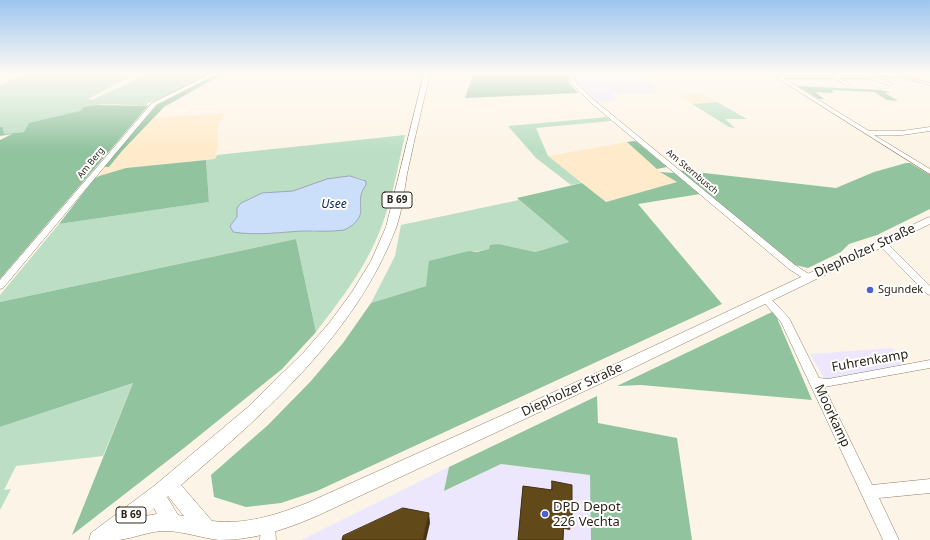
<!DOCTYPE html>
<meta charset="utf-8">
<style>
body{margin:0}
canvas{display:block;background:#fcf4e6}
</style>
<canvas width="930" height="540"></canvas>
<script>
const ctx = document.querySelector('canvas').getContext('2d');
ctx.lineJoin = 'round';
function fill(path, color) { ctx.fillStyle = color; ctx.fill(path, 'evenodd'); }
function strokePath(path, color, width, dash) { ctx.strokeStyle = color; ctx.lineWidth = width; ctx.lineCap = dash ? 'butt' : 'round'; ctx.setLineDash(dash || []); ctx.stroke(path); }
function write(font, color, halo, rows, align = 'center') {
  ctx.font = font + ' "Noto Sans",sans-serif'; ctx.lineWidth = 4; ctx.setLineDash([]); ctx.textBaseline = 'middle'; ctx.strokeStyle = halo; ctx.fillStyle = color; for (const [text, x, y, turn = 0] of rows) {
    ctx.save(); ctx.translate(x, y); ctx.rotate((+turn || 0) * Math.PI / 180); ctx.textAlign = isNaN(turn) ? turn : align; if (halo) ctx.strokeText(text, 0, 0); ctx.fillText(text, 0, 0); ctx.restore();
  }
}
const commercial = new Path2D(`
 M574 74H644L658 91 654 93 611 94 618 100 597 102 581 87 575 80Z
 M892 348 913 371 829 387 810 354Z
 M501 464 591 475V540H301L449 467 445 491Z`);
const built = new Path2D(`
 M286 74H407L400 81 283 78Z
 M676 93 704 94 717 102 692 104Z
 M224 113 217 129 218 143 215 159 126 168 99 176 103 167H109L122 151 154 118Z
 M627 142 657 169 677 182 606 202 548 156Z`);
const green = new Path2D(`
 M24 74H135L88 99 92 100 148 74H208L193 81 192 84 146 104 148 106C131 106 92 100 80 111L24 132 4 134 3 127H0V85Z
 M717 102 747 119H725L735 128 729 127 692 104Z
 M607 117 611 121 536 128 548 156 582 183 571 185 536 158 508 126Z
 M405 135C397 170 391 207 376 240 361 274 338 303 316 332L296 239 0 302V295L59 224 209 202 206 160 215 159 217 155ZM350 176 363 179 366 185 361 191 360 204 318 232 303 231 245 234 230 226 237 217V208C253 190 272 195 292 191 313 187 327 178 350 176Z
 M519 200 569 242 535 252 499 244C489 250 481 252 469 251L426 286 371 303 395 256 401 225Z
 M133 383 103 456 16 466 4 490 11 489 0 510V427Z`);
const forest = new Path2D(`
 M217 74H223L164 107 122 151 109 167H103L157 105Z
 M473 74H568L569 83 578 93 465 98Z
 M797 86 881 90 890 92 885 93 898 101 887 100 874 92 832 90 833 93 815 92 824 99H819Z
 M96 105 148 106 0 279V140L12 134 0 136V127H3L4 134 24 132 29 123 80 111 84 107Z
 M634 141 637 142 667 167 657 169 627 142Z
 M206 160 209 202 59 224 94 179 99 176 126 168Z
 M906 163H910L930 175V209L877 235 849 244 841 252 808 268 795 265 678 170 836 188 874 172Z
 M660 172 674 173 700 194 638 204 722 304 317 491 281 503 246 507 214 497 211 475 268 425 311 381 343 343 371 303 426 286 429 261 469 251 477 252 489 249 490 245 499 244 535 252 569 242 517 198 582 183 606 202 677 182Z
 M296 239 316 332 282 369 184 448 72 535 133 383 0 427V302Z
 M774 311 812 400 641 385 617 386Z
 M597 396 598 423 677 438 692 540H591L590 475 501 464 444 491 449 467Z`);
const water = new Path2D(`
 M350 176 366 181V185C355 199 365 209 358 219 355 224 349 228 344 230 330 232 317 231 304 231 280 232 257 236 233 232L230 226 237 217V208L241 203 262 193 293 191 327 179Z`);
const minor = new Path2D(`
 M211 74H217L156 105 3 288 0 289V280L152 103Z
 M569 74H573L576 83 594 100 795 265 812 276 814 278 812 280H806L789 269 590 102 572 84Z
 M771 74 779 76 908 74 902 76 930 83V85L896 76 873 77 891 83V85H889L868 78H840L850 84V85L848 86 833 78H783L869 131H902L930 127V131L902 135H874L930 169V174Z
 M880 241 889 245 930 286V295L927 294 883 249 876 244 877 242Z
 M765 295 768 296 789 318 819 378 828 379 930 360V368L824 387 872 485 930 479V493L879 498 899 540H883L781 322 760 298Z
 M268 520 273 522 275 527 276 540H260L261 527 263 522Z`);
const major = new Path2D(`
 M424 74H430C422 107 414 141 407 174 404 192 402 211 396 228 356 334 265 413 181 485L212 521C246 525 276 515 307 503L594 374 927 218 930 217V224L604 382 319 515C287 529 255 540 219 540 201 538 183 531 165 531 149 531 135 538 119 540 110 540 99 540 89 540L91 533 154 486 248 407 304 352 330 322 352 292 371 261 386 227ZM168 496 184 516 178 515 167 497ZM154 508 157 514 145 516Z`);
const wall = new Path2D(`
 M552 481 572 520 570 530 564 529 563 540H518L523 486 551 490Z`);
const shadedWall = new Path2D(`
 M429 513 430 523 426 540H423Z`);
const building = new Path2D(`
 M552 481 572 485V520L564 519 563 540H518L523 486 552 490Z
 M403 508 429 513 423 540H342L343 536Z`);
const markers = [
 [870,290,4,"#4c61d6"],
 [545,514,4,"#4c61d6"]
];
const farStreetnames = [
 ["Am Berg",91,163,-51],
 ["Am Sternbusch",692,172,40]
];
const shields = [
 [397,200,30],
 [131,515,30]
];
const shieldNames = [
 ["B 69",397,200],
 ["B 69",131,515]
];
const poiNames = [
 ["Sgundek",878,290]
];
const waterNames = [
 ["Usee",334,205]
];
const nearStreetnames = [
 ["Diepholzer Straße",865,251,-25],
 ["Fuhrenkamp",870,361,-10],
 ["Diepholzer Straße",572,390,-25],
 ["Moorkamp",832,416,65]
];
const nearPoinames = [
 ["DPD Depot",553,507],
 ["226 Vechta",553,522]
];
fill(commercial, '#ece7fd');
fill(built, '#ffebcb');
fill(green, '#bbdec4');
fill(forest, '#91c39f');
fill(water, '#ccdffa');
strokePath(water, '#9ca7b6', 1);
strokePath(minor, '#927f61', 1);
strokePath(major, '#927f61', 1);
fill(minor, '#fff');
fill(major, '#fff');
fill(wall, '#543f16');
fill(shadedWall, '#453312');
fill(building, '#624919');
strokePath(building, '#453312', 1);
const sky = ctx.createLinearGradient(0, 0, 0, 150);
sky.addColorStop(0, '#9dc5ef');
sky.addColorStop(0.49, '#fefaf4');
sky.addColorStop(1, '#fefaf400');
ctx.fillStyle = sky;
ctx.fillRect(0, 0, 930, 150);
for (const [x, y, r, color] of markers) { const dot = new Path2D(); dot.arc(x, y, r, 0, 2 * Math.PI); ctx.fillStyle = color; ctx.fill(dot); strokePath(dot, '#fff', 1.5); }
write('9px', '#2d2519', '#fff', farStreetnames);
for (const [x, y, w] of shields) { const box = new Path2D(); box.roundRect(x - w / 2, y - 8, w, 16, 3); ctx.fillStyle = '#fff'; ctx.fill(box); strokePath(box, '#2d2519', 1); }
write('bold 10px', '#2d2519', null, shieldNames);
write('11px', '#2d2519', '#fff', poiNames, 'left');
write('italic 12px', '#04295d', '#fff', waterNames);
write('13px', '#2d2519', '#fff', nearStreetnames);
write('13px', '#2d2519', '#fff', nearPoinames, 'left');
</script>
